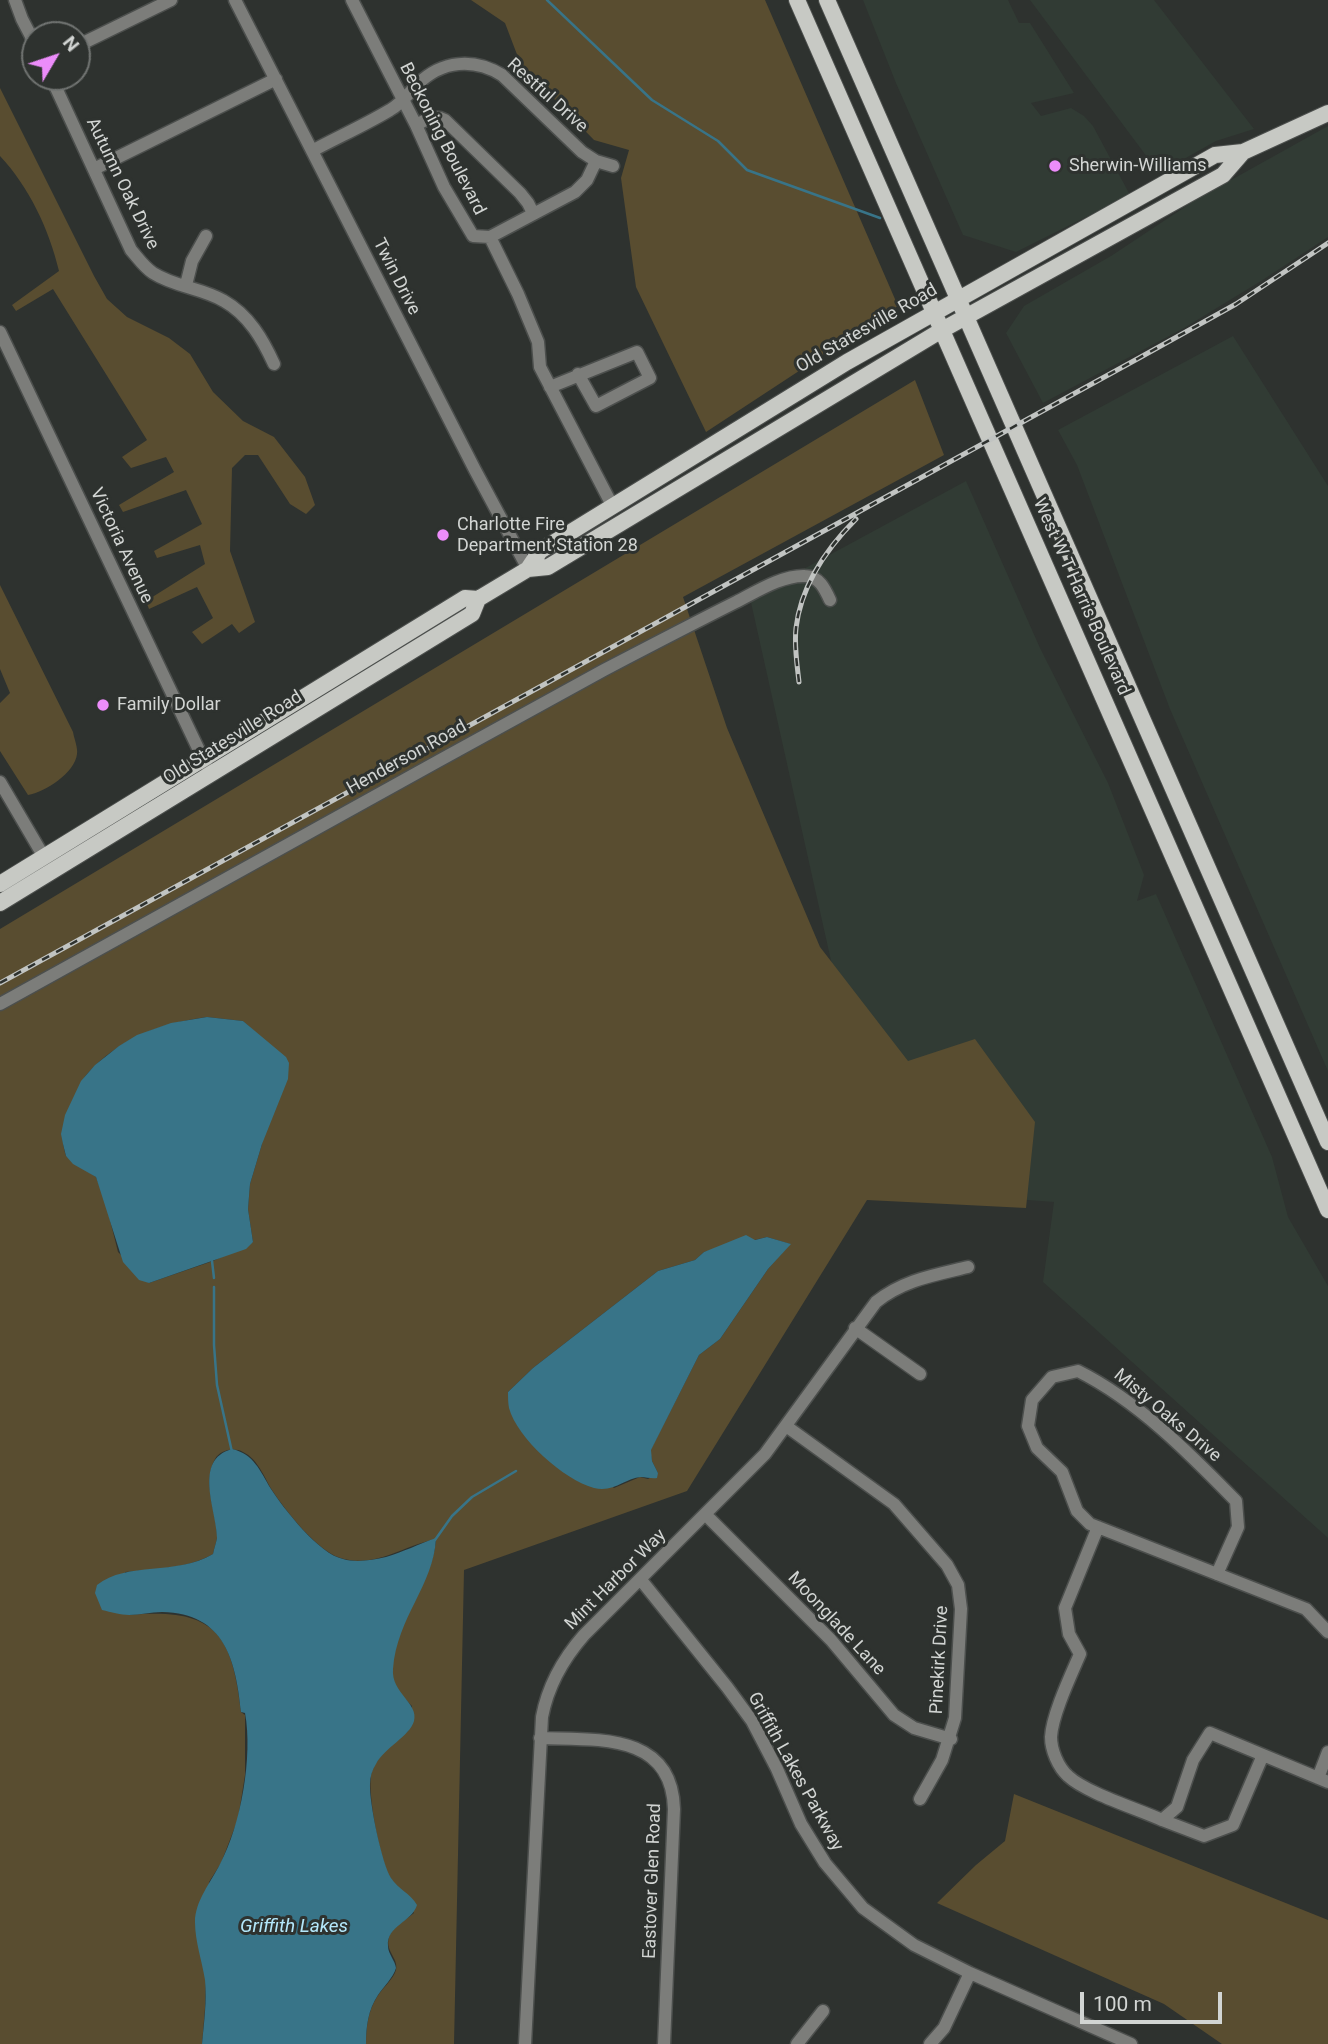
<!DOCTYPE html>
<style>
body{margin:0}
#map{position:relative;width:1328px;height:2044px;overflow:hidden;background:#2e322f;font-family:Roboto,sans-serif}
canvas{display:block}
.north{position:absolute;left:21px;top:21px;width:70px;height:70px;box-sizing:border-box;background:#2e322f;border:2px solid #707371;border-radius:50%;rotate:51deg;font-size:19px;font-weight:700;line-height:28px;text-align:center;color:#d2d5d3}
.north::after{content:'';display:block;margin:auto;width:24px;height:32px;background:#ec8cfa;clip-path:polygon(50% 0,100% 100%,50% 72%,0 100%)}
.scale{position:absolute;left:1080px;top:1992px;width:142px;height:32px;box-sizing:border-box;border:4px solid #d2d5d3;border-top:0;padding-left:9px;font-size:21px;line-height:24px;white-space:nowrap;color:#d2d5d3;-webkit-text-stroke:5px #2e322f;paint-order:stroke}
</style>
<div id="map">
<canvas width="1328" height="2044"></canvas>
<div class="north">N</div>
<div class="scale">100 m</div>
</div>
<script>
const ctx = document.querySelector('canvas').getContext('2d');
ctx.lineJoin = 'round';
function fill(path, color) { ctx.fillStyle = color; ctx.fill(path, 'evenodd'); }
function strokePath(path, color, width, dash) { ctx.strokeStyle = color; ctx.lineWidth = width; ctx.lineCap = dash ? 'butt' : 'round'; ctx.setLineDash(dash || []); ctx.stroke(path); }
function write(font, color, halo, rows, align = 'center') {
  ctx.font = font + ' Roboto,sans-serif'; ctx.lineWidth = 6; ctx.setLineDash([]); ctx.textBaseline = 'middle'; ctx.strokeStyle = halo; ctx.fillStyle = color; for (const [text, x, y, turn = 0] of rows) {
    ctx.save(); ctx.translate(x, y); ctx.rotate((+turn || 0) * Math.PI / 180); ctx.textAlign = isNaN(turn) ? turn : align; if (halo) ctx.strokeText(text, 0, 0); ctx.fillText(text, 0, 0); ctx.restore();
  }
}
const built = new Path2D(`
 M863 0H1008L1019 23H1030L1074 93 1031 103 1041 116 1071 108 1084 116 1093 126 1130 195 1016 252 963 235 896 83Z
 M1030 0H1154L1254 129 1216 141 1159 173Z
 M1328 126V237L1261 281 1184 328 1043 403 1006 333 1024 306 1111 256 1197 199Z
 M1233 336 1328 486V1071L1170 709 1077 465 1058 430Z
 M966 481 1040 648 1108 783 1144 875 1137 901 1156 894 1272 1157 1288 1217 1328 1286V1538L1043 1282 1054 1202 882 1189 750 598Z`);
const green = new Path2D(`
 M471 0H765L898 306 706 432 636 287 621 178 629 150 594 140 521 65 505 23Z
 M0 88 94 276 107 299 127 317 169 338 190 354 213 392 243 421 274 437 305 477 315 505 306 514 290 504 258 455H245L232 468 230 551 255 622 239 633 232 624 202 644 192 632 213 618 197 587 149 609 146 601 205 564 200 545 157 558 154 551 202 524 186 490 123 512 119 505 174 472 166 457 131 468 122 457 147 440 53 289 16 311 12 305 59 271C49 229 29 187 0 156Z
 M915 380 944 455 683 597 727 728 820 947 908 1061 975 1039 1035 1122 1026 1208 867 1200 687 1491 464 1570 454 2044H366C366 2028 368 2011 377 1997 382 1988 393 1980 396 1970 399 1957 383 1951 390 1934 394 1926 407 1919 414 1913 407 1901 397 1889 390 1877 380 1860 366 1788 372 1771 379 1753 394 1742 408 1731L412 1706C406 1700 398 1693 395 1685 378 1643 434 1584 436 1539 405 1545 378 1567 344 1559 319 1554 285 1510 272 1490 264 1477 258 1459 243 1452 234 1447 220 1450 215 1459 201 1484 218 1513 217 1538 216 1543 214 1549 213 1554 186 1569 156 1569 125 1572L129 1615C212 1608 232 1630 241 1712L245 1715V1775L238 1819 221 1863 209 1882 205 2008 202 2044H0V929ZM207 1017 243 1021 264 1040 262 1144 250 1184 248 1209 253 1242 213 1261 149 1283 118 1252 105 1200 96 1177 66 1156C59 1131 64 1127 73 1104 77 1095 80 1081 87 1074 118 1039 161 1023 207 1017ZM767 1237 790 1244 768 1269 720 1339 699 1355 650 1451 652 1461 658 1473 648 1479 640 1477 614 1488 508 1392 533 1368 658 1271 695 1260 704 1252Z
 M0 585 73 732C74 738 78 748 77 754 75 773 45 792 28 795L0 751V703L10 693 0 669Z
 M1014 1794 1328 1920V2044H1222L1164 2004 937 1903 976 1865 1005 1841Z`);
const water = new Path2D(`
 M207 1017 243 1021 286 1057 289 1063 288 1079 262 1144 250 1184 248 1209 253 1242 246 1249 149 1283 139 1280 123 1262 96 1177 73 1164 66 1156 63 1144 61 1134 65 1115 81 1081 95 1065 119 1046 137 1035 171 1023Z
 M746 1235 755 1240 767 1237 791 1244 768 1269 720 1339 699 1355 651 1450 652 1461 658 1473 657 1478C652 1479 646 1477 641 1477 625 1478 614 1493 594 1488 564 1480 517 1438 509 1408 508 1403 508 1397 508 1392L533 1368 658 1271 695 1260 704 1252Z
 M232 1449C254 1454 260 1471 271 1489 284 1509 319 1554 343 1559 357 1563 372 1560 386 1557 403 1552 419 1544 436 1538 434 1585 397 1617 393 1669 391 1693 419 1703 414 1721 410 1736 384 1748 376 1764 372 1770 370 1777 370 1784 369 1802 382 1864 391 1878 398 1889 410 1893 417 1905 412 1922 386 1926 388 1946 388 1954 395 1960 396 1968 393 1978 384 1986 378 1995 368 2010 366 2027 366 2044H202C204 2023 207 2001 205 1980 202 1961 195 1941 195 1922 195 1901 211 1882 220 1864 241 1825 253 1756 245 1713L241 1712C236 1661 225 1613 162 1612 151 1612 140 1615 129 1615 121 1615 111 1612 102 1610L95 1593 97 1585C127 1561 176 1576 213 1554 214 1549 216 1543 217 1538 217 1511 192 1460 232 1449Z`);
const stream = new Path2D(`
 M547 0 652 100 718 141 747 170 880 218
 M212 1261 214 1278
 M214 1287V1345L217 1385 232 1452
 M435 1540 452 1516 472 1497 516 1471`);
const minor = new Path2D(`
 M15 0 22 19 35 44
 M235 0 475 470 528 569
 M352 0 416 125 444 187 473 236 490 237 518 294 538 342 540 367 613 507
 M77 46 171 0
 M51 77 131 250C138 258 144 267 153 273 175 287 202 288 224 301 249 315 263 340 274 364
 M416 125C426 120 434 114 445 120L520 193 528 203 533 213
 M312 151C338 137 365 125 390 110 401 104 409 93 418 84 442 60 474 58 502 75L582 152 596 161 613 166
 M94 169 276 79
 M490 237 575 192 587 180 596 161
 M186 285 192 261 206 236
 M0 332 206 765
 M550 387 637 352 650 378 596 406 578 374
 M0 782 44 857
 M0 1004C202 893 402 780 604 670 648 647 692 624 736 602 756 592 782 575 805 576 819 576 825 589 830 600
 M855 1328 920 1374
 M786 1426 894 1504 947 1565 958 1585 961 1609 955 1718 942 1760 920 1799
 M706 1515 831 1640 894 1715 914 1728 951 1739
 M1098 1527 1065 1608 1069 1634 1080 1654C1071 1675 1052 1715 1051 1737 1051 1750 1058 1767 1068 1776 1086 1793 1138 1809 1162 1820L1177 1807 1193 1760 1210 1733 1328 1782
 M1217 1574 1238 1527 1236 1501C1189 1453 1138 1401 1078 1371L1052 1377 1032 1400 1028 1426 1037 1448 1062 1472 1077 1511 1090 1524 1306 1609 1328 1632
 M641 1580 727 1687 752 1721 777 1769 801 1824 825 1863 863 1908 914 1945 970 1973 1131 2044
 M540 1738C596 1740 672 1732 674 1809L664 2044
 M1318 1778 1328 1752
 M1162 1820 1204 1836 1233 1825 1263 1755
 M525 2044 542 1717C548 1685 563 1659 584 1635L765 1454 876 1302C903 1280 935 1275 968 1267
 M797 2044 823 2011
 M930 2044 944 2028 970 1973`);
const major = new Path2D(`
 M797 0 1328 1210
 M827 0 1328 1142
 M528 569 540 551 847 362 1215 155 1243 152 1328 113
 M0 884 465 598 478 599 528 569 548 567 942 330 1223 175 1243 152
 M0 903 472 614 478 599`);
const rail = new Path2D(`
 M799 682C797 664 794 646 796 628 801 586 827 548 856 519
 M0 983 1139 358 1236 304 1328 243`);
const markers = [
 [1055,166,7,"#ec8cfa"],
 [443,535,7,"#ec8cfa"],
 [103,705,7,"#ec8cfa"]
];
const streetNames = [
 ["Restful Drive",547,96,42],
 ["Beckoning Boulevard",442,139,63],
 ["Autumn Oak Drive",122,184,64],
 ["Twin Drive",396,277,63],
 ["Old Statesville Road",867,329,-30],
 ["Victoria Avenue",121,546,65],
 ["West W T Harris Boulevard",1081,597,66],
 ["Old Statesville Road",233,738,-32],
 ["Henderson Road",407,758,-29],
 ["Misty Oaks Drive",1167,1416,40],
 ["Mint Harbor Way",616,1580,-45],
 ["Moonglade Lane",836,1624,47],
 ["Pinekirk Drive",940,1660,-87],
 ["Griffith Lakes Parkway",795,1772,61],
 ["Eastover Glen Road",653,1881,-88]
];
const poiNames = [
 ["Sherwin-Williams",1069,166],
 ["Charlotte Fire",457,525],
 ["Department Station 28",457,546],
 ["Family Dollar",117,705]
];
const waterNames = [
 ["Griffith Lakes",294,1927]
];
fill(built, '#313b34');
fill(green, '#594d30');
fill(water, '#387488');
strokePath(stream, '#387488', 2.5);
strokePath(minor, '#4c4f4d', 15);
strokePath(major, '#4c4f4d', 18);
strokePath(minor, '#7c7d7a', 12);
strokePath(major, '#c7c9c4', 16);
strokePath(rail, '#c1c4c2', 5);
strokePath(rail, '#2e322f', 2.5, [8]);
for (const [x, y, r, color] of markers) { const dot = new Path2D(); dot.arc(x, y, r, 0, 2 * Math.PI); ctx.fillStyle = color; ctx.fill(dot); strokePath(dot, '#2e322f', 2.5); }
write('18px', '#d2d5d3', '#2e322f', streetNames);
write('18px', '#d2d5d3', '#2e322f', poiNames, 'left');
write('italic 19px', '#b3e7fa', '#2e322f', waterNames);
</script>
